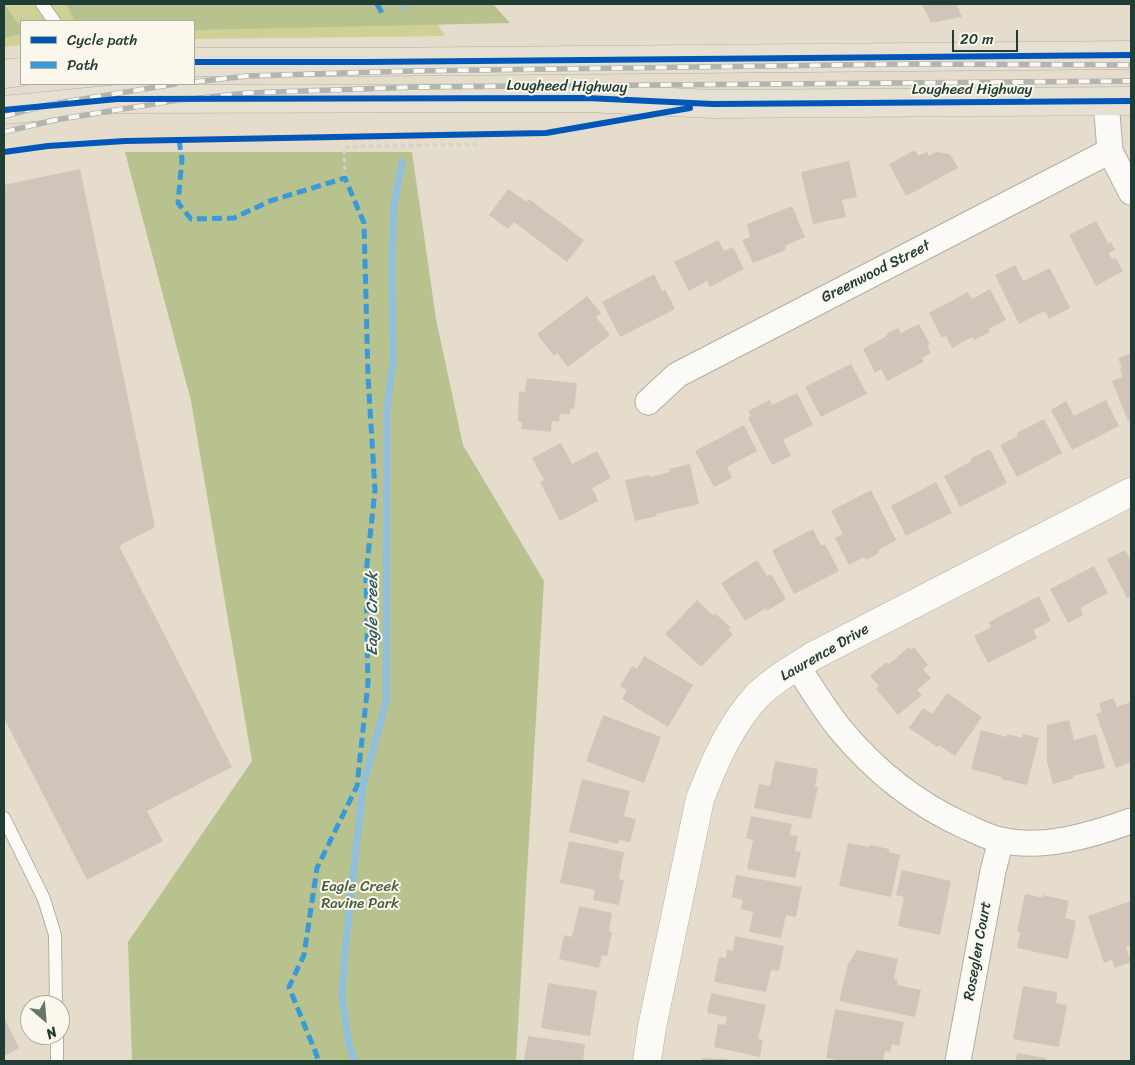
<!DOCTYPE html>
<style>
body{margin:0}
#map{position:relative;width:1135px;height:1065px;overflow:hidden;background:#e6dccb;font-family:Sriracha,sans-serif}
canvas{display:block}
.frame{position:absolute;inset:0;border:5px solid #1f3d34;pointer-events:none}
.legend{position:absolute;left:20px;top:20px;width:175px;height:65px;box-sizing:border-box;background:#fbf7ec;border:1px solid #a3ada2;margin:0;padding:6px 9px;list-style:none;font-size:15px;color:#1f3d34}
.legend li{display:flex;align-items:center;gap:10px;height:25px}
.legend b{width:25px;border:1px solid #a3ada2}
.north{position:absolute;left:20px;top:995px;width:50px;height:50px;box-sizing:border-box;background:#fbf7ec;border:1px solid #a3ada2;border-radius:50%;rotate:153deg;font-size:14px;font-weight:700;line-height:20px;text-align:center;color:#1f3d34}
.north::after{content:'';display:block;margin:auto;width:18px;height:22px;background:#657569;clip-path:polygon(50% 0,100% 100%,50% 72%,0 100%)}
.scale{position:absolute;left:952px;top:30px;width:66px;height:22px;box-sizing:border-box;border:2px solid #1f3d34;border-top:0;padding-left:6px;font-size:15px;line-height:18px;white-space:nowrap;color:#1f3d34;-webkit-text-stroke:4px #fbf7ec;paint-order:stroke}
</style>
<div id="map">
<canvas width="1135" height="1065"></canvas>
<div class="frame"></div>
<ul class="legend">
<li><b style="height:6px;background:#0057b8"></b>Cycle path</li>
<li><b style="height:6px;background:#3a99d8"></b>Path</li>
</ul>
<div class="north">N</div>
<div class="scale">20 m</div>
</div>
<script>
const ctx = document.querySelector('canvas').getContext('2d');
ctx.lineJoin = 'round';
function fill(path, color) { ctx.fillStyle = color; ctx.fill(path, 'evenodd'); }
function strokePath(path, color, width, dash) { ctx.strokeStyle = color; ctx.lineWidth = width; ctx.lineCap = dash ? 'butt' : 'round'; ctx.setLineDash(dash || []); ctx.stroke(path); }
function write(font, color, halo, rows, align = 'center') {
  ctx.font = font + ' Sriracha,sans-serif'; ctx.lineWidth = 4; ctx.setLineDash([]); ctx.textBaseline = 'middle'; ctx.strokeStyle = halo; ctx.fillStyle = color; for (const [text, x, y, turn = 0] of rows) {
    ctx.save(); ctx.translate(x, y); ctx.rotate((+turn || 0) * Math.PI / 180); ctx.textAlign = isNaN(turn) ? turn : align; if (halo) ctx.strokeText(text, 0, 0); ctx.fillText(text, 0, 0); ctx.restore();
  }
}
const green = new Path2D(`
 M4 4H425L445 36 194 39V21H21V45L4 47Z`);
const forest = new Path2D(`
 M4 4 21 28V34L4 38Z
 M66 4H493L510 23 194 30V21H75Z
 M125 152H412L436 319 463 445 544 581 516 1061H132L128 942 252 761 191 401Z`);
const stream = new Path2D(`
 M404 4 405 5
 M355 1061 349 1045 342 996 345 950 363 786 386 702 387 409 393 361 392 257 394 205 402 162`);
const building = new Path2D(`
 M922 4H956L962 17 931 23Z
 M915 150 918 156 927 152 929 156 936 152 950 154 958 168 906 196 889 164Z
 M849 161 857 197 842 200 846 217 813 224 801 172Z
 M80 169 155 527 119 546 232 767 147 811 163 841 87 880 4 718V185Z
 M508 189 527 202 529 199 584 240 567 262 514 222 508 229 489 215Z
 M792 206 805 237 785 246 786 250 753 263 742 240 750 237 747 224Z
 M1096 221 1108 243 1111 242 1115 250 1109 253 1112 259 1116 258 1123 271 1096 286 1069 235Z
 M718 240 724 251 733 247 744 269 710 287 707 281 689 291 674 262Z
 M1015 265 1023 281 1050 268 1070 308 1049 319 1045 311 1019 324 995 275Z
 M654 274 662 291 665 289 675 309 620 337 602 302Z
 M990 289 1006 320 988 329 990 332 974 340 972 337 952 348 946 336 942 338 929 313 968 292 972 299Z
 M587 296 601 313 596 317 610 335 568 367 557 353 554 356 537 334Z
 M919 324 930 344 927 345 931 353 922 358 924 362 887 381 881 369 875 373 863 349 887 336 886 334 898 328 901 333Z
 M1131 353V420L1128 421 1112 381 1123 377 1120 369 1122 368 1118 358Z
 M851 364 867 394 821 417 805 387Z
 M527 378 577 383 574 409H570V415L560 414 559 422 552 421 551 432 521 429 522 422 518 421 519 391 525 392Z
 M797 393 813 425 783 440 791 456 772 465 748 418 751 416 748 411 770 400 772 405Z
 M1106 400 1119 426 1072 450 1051 410 1066 401 1074 416Z
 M1044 419 1062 453 1017 477 1000 445 1018 436 1017 433Z
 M744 425 757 451 727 467 732 478 714 487 695 451Z
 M561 443 572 464 597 451 611 478 592 488 598 501 560 521 540 482 544 480 532 458Z
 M990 449 1007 483 960 507 944 476 972 461 971 458Z
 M690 464 699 504 656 514 657 516 635 521 625 480 650 475V477L670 472 669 469Z
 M936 482 952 513 906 536 891 506Z
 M871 490 896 540 878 550 879 553 866 560 864 557 849 565 835 538 843 534 831 511Z
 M813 529 821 546 825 544 839 571 794 594 772 550Z
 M1125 550 1130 559 1131 558V596L1127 598 1107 559Z
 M757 560 767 576 771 574 786 599 767 611 766 608 745 621 721 583Z
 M1094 566 1108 593 1080 608 1083 615 1068 623 1050 589Z
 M1039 596 1051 621 1033 630 1037 638 988 663 974 636 991 627 989 622Z
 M697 600 714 616 716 614 731 628 728 630 733 634 701 667 665 634Z
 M909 647 911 650 914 647 928 665 923 669 931 678 917 690 922 695 898 715 876 689 879 686 870 676 886 662 889 664Z
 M644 656 693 685 668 727 622 699 627 690 620 686 632 666 637 669Z
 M947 693 982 717 955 756 939 745 937 747 909 728 923 708 932 714Z
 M1113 698 1117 707 1131 702V762L1116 768 1096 714 1102 712 1099 703Z
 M603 715 661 737 644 783 586 761Z
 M1069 720 1074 740 1096 734 1105 768 1073 776 1074 778 1053 784 1047 762V725Z
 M981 730 1007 737V734L1022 738 1023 734 1039 738 1027 785 1001 779 1002 777 971 769Z
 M775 761 818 769 815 787H818L811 819 754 808 759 784 770 786Z
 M582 779 630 791 624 816 636 819 630 842 619 840 618 844 569 832Z
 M751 816 792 824 790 835 798 836 795 851 801 852 795 878 747 869 753 840 746 838Z
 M569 841 624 852 619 879 624 880 619 905 593 900 595 890 560 883Z
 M848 843 869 847 870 845 889 849V852L900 855 891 897 839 886Z
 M902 870 951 881 940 935 898 926 904 897 896 895Z
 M736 875 802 887 796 917 786 915 781 938 749 932 753 912 741 909 743 900 732 897Z
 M1025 894 1043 898V895L1069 901 1065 918 1076 921 1068 959 1017 948 1020 932 1017 931Z
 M1131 901V945L1126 947 1131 962 1115 968 1112 960 1104 963 1088 916Z
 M579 906 612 913 609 931 612 932 607 956 602 955 599 968 559 959 564 935 572 937Z
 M735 936 784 946 779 971 771 970 766 992 714 982 719 957 726 958 727 950 733 951Z
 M857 950 898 959 894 979 898 980 897 985 921 990 915 1017 839 1001 848 964Z
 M548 983 597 991 590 1036 541 1028Z
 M1023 986 1057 992 1056 1003 1067 1005 1059 1047 1013 1039Z
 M711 993 766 1005 758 1039 763 1040 760 1057 714 1047 718 1024 725 1025 727 1017 707 1013Z
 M835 1009 904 1022 899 1046 892 1044 890 1052 885 1051 883 1061H845L826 1058Z
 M4 1017 19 1048 4 1056Z
 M528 1036 585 1044 583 1061H524Z
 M1017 1053 1046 1058V1061H1016Z
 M702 1058 727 1059V1061H702Z`);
const path = new Path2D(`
 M345 178 344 147 479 144`);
const service = new Path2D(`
 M42 4 54 21
 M4 818 44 899 55 935 56 1005
 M57 1035V1061`);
const minor = new Path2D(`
 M1106 101 1110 151 1131 192
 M648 402 677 375 1110 151
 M797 666C811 687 824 709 840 729 874 770 916 804 965 826 976 831 989 838 1001 840 1043 850 1092 835 1131 821
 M958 1061 993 871 1001 840`);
const tertiary = new Path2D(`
 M647 1061 652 1027 700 799C714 763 730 725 757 696 773 680 794 668 813 656L1131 492`);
const primary = new Path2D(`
 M194 62H367L1131 55
 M4 74 21 72
 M4 110 117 99 587 98 713 104 1131 101`);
const rail = new Path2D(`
 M194 82 247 76 412 71 907 64 1131 65
 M4 116 52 104 175 84
 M4 132 55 120 172 101 247 93 417 87 1131 81`);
const quiet = new Path2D(`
 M377 4 382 13
 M179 140 182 159 178 203 191 219 234 218 270 201 345 178 364 223 368 376 375 490 366 574 368 683 357 786 317 868 304 955 289 987 319 1061`);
const cycleway = new Path2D(`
 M194 62H367L1131 55
 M4 110 117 99 587 98 713 104 1131 101
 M4 152 48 146 125 141 546 133 690 108`);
const streetNames = [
 ["Lougheed Highway",567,87,1],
 ["Lougheed Highway",972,90],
 ["Greenwood Street",876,272,-27],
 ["Lawrence Drive",825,653,-30],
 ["Roseglen Court",978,951,-80]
];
const parkNames = [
 ["Eagle Creek",360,887],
 ["Ravine Park",360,904]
];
const waterNames = [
 ["Eagle Creek",373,614,-90]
];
fill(green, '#ced095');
fill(forest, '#b8c28e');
strokePath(stream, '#91bfdc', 7);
fill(building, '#d0c5b8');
strokePath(service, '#b1aea2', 14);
strokePath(minor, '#b1aea2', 27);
strokePath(tertiary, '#b1aea2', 29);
strokePath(primary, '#b1aea2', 29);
strokePath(path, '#d2d1cd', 3, [4, 4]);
strokePath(service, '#fbfaf7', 12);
strokePath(minor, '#fbfaf7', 25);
strokePath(tertiary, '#fbfaf7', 28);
strokePath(primary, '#e6e0d3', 28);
strokePath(rail, '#b2b4b1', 5.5);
strokePath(rail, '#fbf7ec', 4, [11]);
strokePath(quiet, '#3a99d8', 5, [10, 5]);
strokePath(cycleway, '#0057b8', 6);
write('15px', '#1f3d34', '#fbf7ec', streetNames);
write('15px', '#466041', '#fbf7ec', parkNames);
write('italic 16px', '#325a60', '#fbf7ec', waterNames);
</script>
